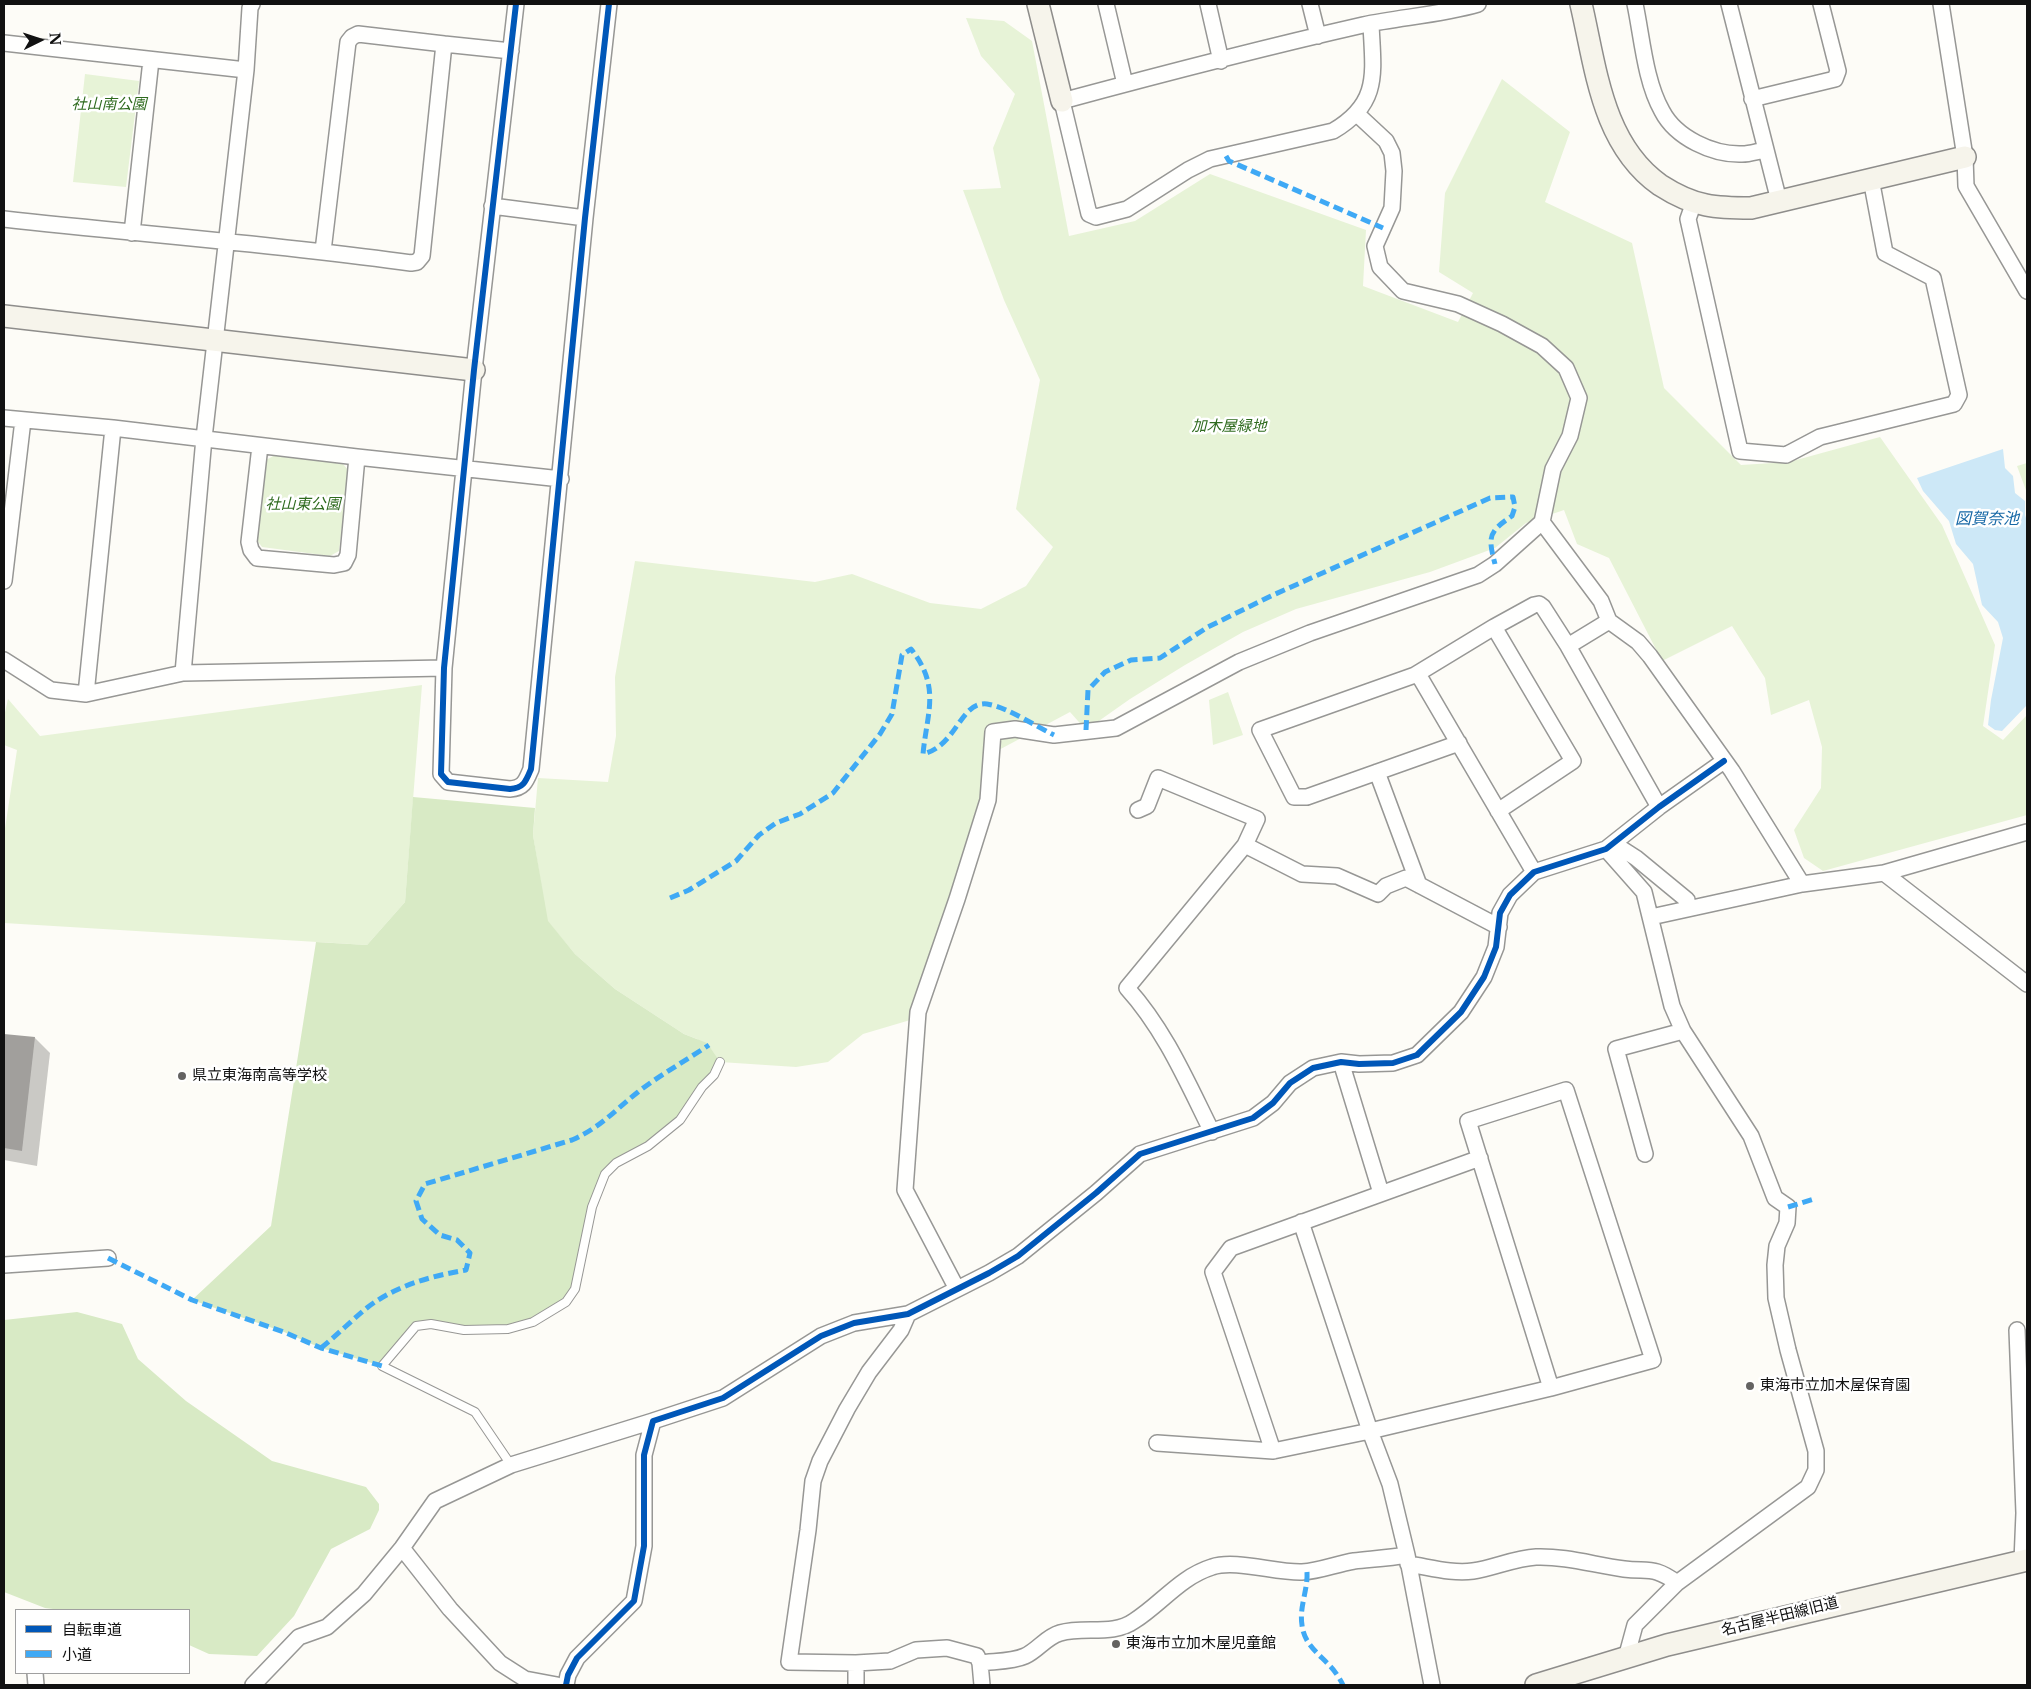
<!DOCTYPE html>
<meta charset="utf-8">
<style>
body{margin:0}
#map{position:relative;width:2031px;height:1689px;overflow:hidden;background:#fdfcf7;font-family:"Libre Baskerville","Noto Sans JP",serif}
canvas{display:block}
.frame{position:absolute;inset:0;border:5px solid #111;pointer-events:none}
.legend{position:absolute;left:15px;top:1609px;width:175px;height:65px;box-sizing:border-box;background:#fff;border:1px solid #a0a0a0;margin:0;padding:6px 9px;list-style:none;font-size:15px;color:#111}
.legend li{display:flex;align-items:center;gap:10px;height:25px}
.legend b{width:25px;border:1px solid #a0a0a0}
.north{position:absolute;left:15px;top:15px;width:50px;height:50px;-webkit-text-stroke:4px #fff;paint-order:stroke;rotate:86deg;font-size:14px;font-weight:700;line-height:20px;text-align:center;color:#111}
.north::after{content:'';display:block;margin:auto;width:18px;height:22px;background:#111;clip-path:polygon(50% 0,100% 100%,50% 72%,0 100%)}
</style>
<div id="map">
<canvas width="2031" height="1689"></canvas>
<div class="frame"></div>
<ul class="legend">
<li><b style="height:6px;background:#0057b8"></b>自転車道</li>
<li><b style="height:6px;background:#3fa9f5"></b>小道</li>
</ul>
<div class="north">N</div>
</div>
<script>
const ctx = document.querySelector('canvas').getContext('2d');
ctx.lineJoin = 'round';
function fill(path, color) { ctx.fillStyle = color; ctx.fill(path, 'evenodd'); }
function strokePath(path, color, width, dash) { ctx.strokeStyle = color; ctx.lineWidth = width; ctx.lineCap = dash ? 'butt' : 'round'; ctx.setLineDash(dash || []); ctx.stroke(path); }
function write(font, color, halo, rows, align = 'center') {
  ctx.font = font + ' "Libre Baskerville","Noto Sans JP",serif'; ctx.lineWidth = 5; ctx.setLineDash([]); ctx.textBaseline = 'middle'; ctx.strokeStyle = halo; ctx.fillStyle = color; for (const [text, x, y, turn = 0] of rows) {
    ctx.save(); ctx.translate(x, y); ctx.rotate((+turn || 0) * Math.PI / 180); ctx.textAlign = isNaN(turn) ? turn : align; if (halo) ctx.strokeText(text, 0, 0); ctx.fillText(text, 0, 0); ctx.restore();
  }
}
const green = new Path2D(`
 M966 18 1004 21 1032 41 1069 236 1135 221 1210 174 1366 230 1363 286 1458 322 1473 293 1439 272 1445 193 1502 79 1570 132 1545 202 1632 243 1664 388 1741 465 1789 462 1880 437 1942 525 1995 645 1983 726 2003 740 2027 715V815L1823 871 1804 858 1794 830 1821 788 1822 747 1809 700 1771 715 1765 678 1732 626 1662 661 1609 558 1577 544 1564 510 1526 523 1495 548 1430 572 1296 609 1243 632 1185 665 1130 699 1086 730 1070 712 995 752 917 1018 863 1034 828 1062 796 1067 720 1062 697 1039 684 1034 615 989 575 954 547 921 533 835 538 778 608 782 616 736 615 677 635 561 815 582 852 574 930 603 981 609 1026 586 1053 547 1016 509 1040 380 1004 300 963 190 1001 188 993 148 1015 94 981 56Z
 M85 74 139 81 126 187 73 182Z
 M275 455 343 464 349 471 339 551 330 556 262 547 256 539 266 460Z
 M2027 463V493L2017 466Z
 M422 685 405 902 367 945 4 923V835L17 750 4 745V717L8 699 40 736Z
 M1228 692 1243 735 1213 745 1209 700Z`);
const forest = new Path2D(`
 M413 797 535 808 533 835 548 921 575 954 615 989 684 1034 707 1043 720 1062 680 1120 616 1163 598 1191 575 1289 549 1314 508 1329 416 1326 382 1366 321 1348 284 1332 192 1300 271 1226 316 942 367 945 405 902Z
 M77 1312 122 1324 138 1359 186 1401 272 1461 366 1487 379 1504V1510L370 1529 331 1549 294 1616 257 1656 209 1654 189 1645V1610H61L45 1608 4 1592V1320Z`);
const water = new Path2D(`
 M2003 449 2005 468 2013 476 2015 493 2025 501V515L2027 521V705L2002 731 1995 730 1988 725 1991 700 2003 638 1998 622 1982 605 1973 564 1956 544 1949 521 1923 491 1917 478Z`);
const shadow = new Path2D(`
 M4 1036 35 1038 50 1053 37 1166 4 1160Z`);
const building = new Path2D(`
 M4 1034 35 1037 22 1151 4 1148Z`);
const lane = new Path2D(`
 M511 1465 475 1412 382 1366 416 1326 431 1324 464 1330 508 1329 533 1322 566 1302 575 1289 592 1207 605 1174 616 1163 648 1146 680 1120 702 1087 714 1075 720 1062`);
const street = new Path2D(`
 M516 4 474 370 444 668 441 774 448 782 510 789C524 788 526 781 531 769L585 218 609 4
 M1106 4 1125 84
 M1208 4 1221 61
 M1310 4 1318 36
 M1635 4C1642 37 1645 81 1662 111 1676 138 1713 155 1742 154 1750 154 1758 151 1765 150
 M1729 4 1779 201
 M1941 4 1965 157 1966 186 2027 291
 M1371 24C1373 72 1381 103 1333 131L1210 159 1188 170 1127 209 1096 217 1089 214 1062 101C1162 74 1262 48 1363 25 1401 17 1440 15 1478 4
 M4 43 246 70 250 8 252 4
 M444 44 511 51
 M246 70 204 438 183 673 444 668
 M1752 99 1835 79 1838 71 1821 4
 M1357 114 1386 141 1392 153 1394 171 1392 208 1375 246 1380 267 1403 291 1458 304 1502 324 1542 346 1566 368 1579 398 1570 436 1553 469 1542 522 1601 601 1609 621 1638 642 1650 656 1732 771 1802 884
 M1694 202 1688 219 1740 451 1786 455 1820 437 1954 404 1959 395 1933 278 1885 253 1871 179
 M492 206 585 218
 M4 219C139 234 276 244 411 263L417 262 422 256 444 44 358 34 352 37 348 42 323 251
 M132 233 151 60
 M4 418 113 428 357 457 561 479
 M260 446 249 542 251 550 257 558 334 565 344 563 348 555 357 457
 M4 581 23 420
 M1494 627 1573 761 1498 811
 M1568 646 1609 621
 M4 660 51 690 86 694 183 673
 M1418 674 1534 872
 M86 694 113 428
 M1459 743 1307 797H1294L1260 730 1415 675 1494 627 1534 605 1539 604 1543 607 1568 646 1659 807
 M1377 772 1419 885
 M1138 810 1147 806 1158 778 1257 819 1245 845 1127 988C1165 1030 1187 1082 1212 1132
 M1245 845 1302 874 1337 876 1378 894 1386 886 1406 878 1499 927
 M1606 849 1644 892 1672 1006 1683 1031 1751 1136 1775 1198 1788 1207 1787 1223 1777 1246 1775 1265 1776 1298 1788 1350 1816 1451V1470L1808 1487 1677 1583 1635 1625 1626 1658
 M1606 849H1622L1636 858 1687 900
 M1884 873 2027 832
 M1651 917 1802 884 1884 873 2027 984
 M1341 1062 1381 1193
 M1566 1090 1653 1360 1551 1388 1468 1121Z
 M1645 1154 1616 1049 1683 1031
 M1480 1158 1231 1248 1213 1272 1273 1451 1370 1431 1551 1388
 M1301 1222 1370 1431 1390 1484 1407 1555 1432 1685
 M4 1265 108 1258
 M957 1289 905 1190 918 1012 957 899 988 800 993 732 1015 729 1054 735 1116 728 1239 662 1310 633 1478 575 1495 564 1542 522
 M908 1314 901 1330 869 1372 847 1409 820 1461 813 1481 808 1530 789 1662 856 1663 890 1661 916 1650 947 1648 977 1656 980 1663C994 1661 1012 1662 1025 1656 1038 1650 1046 1637 1060 1633 1084 1626 1113 1636 1134 1621 1161 1604 1180 1577 1212 1567 1235 1559 1276 1573 1302 1572 1320 1571 1336 1564 1354 1561 1372 1559 1389 1558 1407 1555
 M2017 1330 2024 1513
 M1157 1443 1273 1451
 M402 1548 450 1609 500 1663 525 1679 557 1685
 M2022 1561 2024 1513 2027 1512
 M1408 1564C1429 1567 1452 1574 1473 1571 1494 1568 1515 1558 1536 1557 1566 1556 1594 1565 1624 1569 1649 1572 1654 1566 1677 1583
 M980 1663 982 1685
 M35 1673 36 1685
 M253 1685 299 1637 327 1627 364 1594 402 1548 435 1501 511 1465 653 1421
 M566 1685 568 1675 577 1658 634 1601 644 1546V1455L653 1421 723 1398 821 1336 854 1323 908 1314 989 1273 1018 1256 1096 1193 1140 1154 1253 1118 1273 1103 1290 1083 1313 1068 1341 1062 1359 1064 1393 1063 1417 1055 1461 1012 1484 977 1496 947 1500 913 1510 895 1534 872 1606 849 1659 807 1724 761
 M856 1685V1663`);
const secondary = new Path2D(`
 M1038 4 1062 101
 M1581 4C1596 68 1602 144 1660 185 1674 194 1690 202 1706 205 1721 208 1736 208 1751 208L1965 157
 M4 316 474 370
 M1536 1685 1667 1645 2027 1560`);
const quiet = new Path2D(`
 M1226 156 1229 161 1383 228
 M1086 730 1088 690 1105 672 1131 660 1160 658 1208 627 1271 596 1490 498 1513 497 1515 507 1512 516C1488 532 1488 537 1495 564
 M670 898 689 890 736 861 759 835 776 823 800 814 833 793 880 734 892 714 902 655 911 649C941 687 927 712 923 754 957 746 960 701 987 704 1007 707 1035 726 1054 735
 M1788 1207 1814 1199
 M108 1258 192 1300 284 1332 321 1348 382 1366
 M321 1348C337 1335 352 1320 368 1307 397 1285 432 1276 466 1270L470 1253 457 1240 440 1235 422 1219 416 1201 425 1184 572 1140C601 1127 614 1111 638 1092 660 1075 685 1061 709 1045
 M1307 1572C1308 1590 1299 1607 1302 1625 1304 1644 1318 1653 1330 1666 1335 1671 1340 1679 1343 1685`);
const cycleway = new Path2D(`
 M516 4 474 370 444 668 441 774 448 782 510 789C524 788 526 781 531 769L585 218 609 4
 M566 1685 568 1675 577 1658 634 1601 644 1546V1455L653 1421 723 1398 821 1336 854 1323 908 1314 989 1273 1018 1256 1096 1193 1140 1154 1253 1118 1273 1103 1290 1083 1313 1068 1341 1062 1359 1064 1393 1063 1417 1055 1461 1012 1484 977 1496 947 1500 913 1510 895 1534 872 1606 849 1659 807 1724 761`);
const markers = [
 [182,1076,5,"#646362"],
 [1750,1386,5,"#646362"],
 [1116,1644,5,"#646362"]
];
const parkNames = [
 ["社山南公園",109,105],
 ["加木屋緑地",1229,427],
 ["社山東公園",303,505]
];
const poiNames = [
 ["県立東海南高等学校",192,1076],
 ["東海市立加木屋保育園",1760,1386],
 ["東海市立加木屋児童館",1126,1644]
];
const streetNames = [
 ["名古屋半田線旧道",1780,1617,-14]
];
const waterNames = [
 ["図賀奈池",1987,519]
];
fill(green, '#e7f3d7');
fill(forest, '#d8eac5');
fill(water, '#cde8f7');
fill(shadow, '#0003');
fill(building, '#a19f9c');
strokePath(lane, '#979795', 10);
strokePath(street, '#979795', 18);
strokePath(secondary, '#8e8d8b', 24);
strokePath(lane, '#fffffe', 8);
strokePath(street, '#fffffe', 15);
strokePath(secondary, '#f6f4eb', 21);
strokePath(quiet, '#3fa9f5', 5, [10, 5]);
strokePath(cycleway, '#0057b8', 6);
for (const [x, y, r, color] of markers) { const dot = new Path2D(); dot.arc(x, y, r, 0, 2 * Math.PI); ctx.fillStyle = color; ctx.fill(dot); strokePath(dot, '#fff', 2); }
write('italic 15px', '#2f6b1f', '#fff', parkNames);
write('15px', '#111', '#fff', poiNames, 'left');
write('15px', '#111', '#fff', streetNames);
write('italic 16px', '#1768a6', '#fff', waterNames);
</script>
